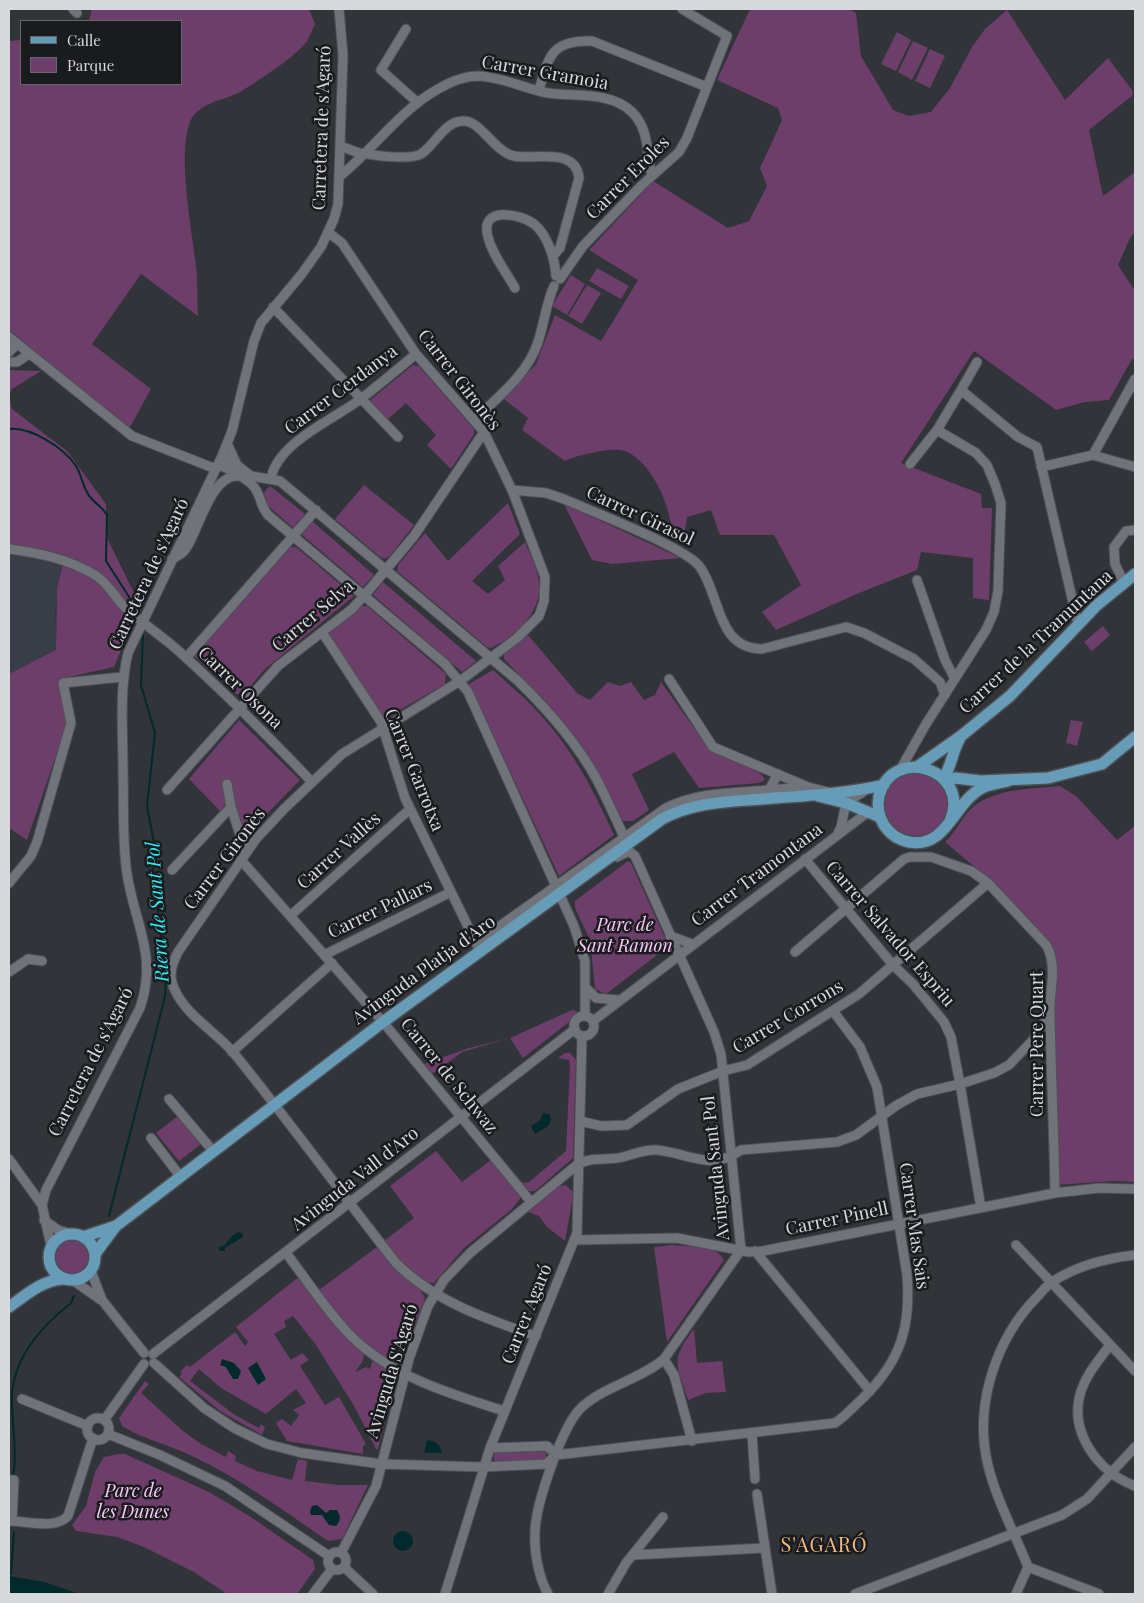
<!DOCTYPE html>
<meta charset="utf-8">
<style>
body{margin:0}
#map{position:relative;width:1144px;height:1603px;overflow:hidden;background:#313439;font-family:"Playfair Display",serif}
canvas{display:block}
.frame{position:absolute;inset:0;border:10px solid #d7d9dc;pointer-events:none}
.legend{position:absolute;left:20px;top:20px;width:162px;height:65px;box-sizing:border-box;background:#1a1b1e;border:1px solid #66676a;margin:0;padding:6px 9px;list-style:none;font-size:15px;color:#d7d9dc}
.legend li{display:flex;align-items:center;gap:10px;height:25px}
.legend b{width:25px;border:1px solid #66676a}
</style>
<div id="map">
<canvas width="1144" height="1603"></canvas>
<div class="frame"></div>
<ul class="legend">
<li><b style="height:6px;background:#669cb8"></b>Calle</li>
<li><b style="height:14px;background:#6d3e6a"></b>Parque</li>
</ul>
</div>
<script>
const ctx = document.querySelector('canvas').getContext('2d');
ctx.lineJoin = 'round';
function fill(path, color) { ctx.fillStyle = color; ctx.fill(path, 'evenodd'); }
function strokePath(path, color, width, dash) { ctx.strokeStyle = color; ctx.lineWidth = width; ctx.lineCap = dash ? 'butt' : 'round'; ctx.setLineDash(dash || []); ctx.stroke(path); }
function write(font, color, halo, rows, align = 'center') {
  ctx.font = font + ' "Playfair Display",serif'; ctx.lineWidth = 5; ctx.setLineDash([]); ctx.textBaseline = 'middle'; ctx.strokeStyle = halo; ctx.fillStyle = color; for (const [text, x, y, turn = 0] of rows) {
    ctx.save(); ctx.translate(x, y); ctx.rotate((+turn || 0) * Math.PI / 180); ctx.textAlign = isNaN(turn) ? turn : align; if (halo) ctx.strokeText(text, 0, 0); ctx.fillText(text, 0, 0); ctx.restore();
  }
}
const built = new Path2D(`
 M9 552 27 553 62 563 55 611 57 650 9 674Z`);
const green = new Path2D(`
 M92 9H309L315 24C312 30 310 36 307 41 298 55 255 83 240 92 223 101 198 102 190 122 177 154 192 231 196 266 198 283 197 300 198 316L141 274 92 344 151 389 129 429 9 330V41L21 40V84H181V21H89Z
 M750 9H849L856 13 861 56 893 110 909 116 931 112 950 88 972 47 985 29 1007 10 1065 100 1108 58 1132 90 1133 95 1089 130 1103 196 1135 172V232L1130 238 1118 265 1135 291V359H1132L1109 400 1085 402 1056 410 974 351 901 463 981 494 982 508H992L989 600 973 598V558L921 552 917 570 859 593 776 630 762 612 801 585 774 535H720L711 510 687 517 685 530 672 531C670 504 649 456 621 450 608 448 577 455 565 461L522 430 528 418 504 399 536 364 555 315 601 341 638 280 589 250 653 181 728 228 749 221 767 186 760 168 782 120 778 108 717 80Z
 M897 32 911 40 896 71 881 64Z
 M913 41 928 48 912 80 898 72Z
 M930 49 945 56 930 88 915 81Z
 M597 268 629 286 621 299 589 281Z
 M571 275 585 284 567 315 552 306Z
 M587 285 601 293 582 324 568 316Z
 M413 365 419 366 474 429V434L451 469 427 445 436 435 406 403 388 419 369 401Z
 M9 370 41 371 12 389 9 394Z
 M9 395 12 409 67 451 106 504 107 538 140 605 114 667 60 679 67 724 27 840 9 828V674L56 650 57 589 64 558 9 546Z
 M364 485 414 525 390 556 385 559 380 557 335 519Z
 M270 486 305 514 293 528 267 505 264 492Z
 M508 503 520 534 472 581 488 594 505 580 498 566 525 542C530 555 538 569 539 583 542 612 516 636 491 648L487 647 397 571 398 565 425 533 448 561Z
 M564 504 681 558 612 564 592 560Z
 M312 521 374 575 363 587 301 534Z
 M290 547H296L354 596 265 669 244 694H236L193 655 277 557Z
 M383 582 476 661 462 672 373 595Z
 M361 606H367L446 674 445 684 384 719 330 636V631Z
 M1103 626 1110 635 1092 651 1084 642Z
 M528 635 578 694 590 700 608 682 620 686 631 682 644 700 655 695 661 682 707 746C720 757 761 766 765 780L759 783 699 788 674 752 632 774 649 810 633 821H623L599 774 567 726 504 659V654Z
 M493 670C507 683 522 695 535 709 570 745 594 790 614 835L559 876 469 684Z
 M239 720 300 780 242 839 230 780 222 781 228 802 220 811 189 779Z
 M1071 720 1083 722 1077 746 1066 743Z
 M884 804a32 32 0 1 1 64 0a32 32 0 1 1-64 0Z
 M1060 786 1077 797 1117 840 1135 826V1182L1113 1181 1055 1185 1050 999 1054 962 1040 932 994 883 945 842C956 832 964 814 974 806 998 788 1032 789 1060 786Z
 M628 861 631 863 665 938V945L661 952 606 994 595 989 590 940 575 908V901Z
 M572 1010 577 1011 569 1022 523 1058 510 1038 462 1052 432 1074 424 1064 469 1048 510 1038Z
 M565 1053H570L576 1060 573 1158 535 1191H529L519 1180 524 1183 529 1182 566 1151 570 1065 569 1060 558 1058Z
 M178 1116 201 1144 179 1161 156 1133Z
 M436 1151 462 1182 491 1160 520 1195V1199L511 1210 464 1248 434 1283C414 1283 396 1255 384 1241L414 1218 390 1186Z
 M566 1185 572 1191 573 1196 565 1241 547 1227 539 1216 528 1212 559 1186Z
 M52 1257a19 19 0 1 1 38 0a19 19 0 1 1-38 0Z
 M673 1245C689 1247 716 1244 724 1260L667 1342 654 1247Z
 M377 1247 396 1270 421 1291 425 1298 402 1360C383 1373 330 1305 319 1290Z
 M296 1279H300L322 1309 364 1353 363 1361 355 1372 366 1367 370 1369 373 1359 394 1373 396 1377 378 1449H376L354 1406 316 1345 293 1316 284 1321 286 1327 274 1334 291 1360 302 1353 309 1360 300 1366 325 1405 339 1397 366 1444 363 1446V1454L287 1441 276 1423 282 1419 291 1426 299 1415 293 1410 306 1403 296 1389 266 1414 221 1388 199 1369 190 1381 235 1415 259 1428 261 1424 265 1427 262 1435 220 1411 179 1377 182 1374 180 1372 187 1365 190 1367 235 1332 245 1346 248 1342 236 1327Z
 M694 1329 697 1363 722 1361 726 1392 706 1393 688 1400C677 1365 669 1361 694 1329Z
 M145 1381 149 1384 141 1393 183 1431 201 1444 226 1457 228 1451 236 1456 235 1461 257 1471 292 1480 298 1459 307 1461 305 1481 339 1485H368L342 1539 328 1541C284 1511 241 1479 192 1456 170 1445 142 1439 122 1426L119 1418Z
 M542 1450 546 1453V1458L543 1461 497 1463 494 1460V1453L498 1451Z
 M118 1454H125L209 1492 251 1517 313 1560 315 1569 297 1594H227L194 1572 144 1547 117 1537 76 1531 72 1525 86 1506 95 1472 104 1457Z`);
const water = new Path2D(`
 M543 1113 550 1114 551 1121 548 1126 535 1134 531 1126 540 1120Z
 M238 1232 242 1233 243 1237 225 1248V1251H220L218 1248 221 1246H224L232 1236Z
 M222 1359 234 1363 241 1371 238 1379H233L226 1367 220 1365Z
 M257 1362 266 1379 258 1385 248 1368Z
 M427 1440C436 1441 440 1444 442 1453H424Z
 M317 1505 326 1513 330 1510H337C341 1517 341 1520 336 1526L329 1525 322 1515H311L310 1511 312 1506Z
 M393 1541a10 10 0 1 1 20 0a10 10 0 1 1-20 0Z
 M9 1576 44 1582 80 1594H9Z`);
const stream = new Path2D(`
 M9 429C30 426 64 448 76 466 82 475 83 490 91 498 96 504 103 508 107 515L106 561 133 603
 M109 1216 157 1028 165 996 166 977 153 868 155 848 147 806 155 733 141 685 143 635
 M13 1477C18 1449 11 1422 12 1393 15 1355 43 1325 71 1303L74 1296
 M11 1574 14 1532`);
const minor = new Path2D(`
 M73 9 77 13
 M406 29 381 70 417 102
 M539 90C549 56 551 40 592 41L707 87
 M340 146 362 154
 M364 153C375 156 411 160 421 154 435 145 444 122 462 121 480 119 493 151 514 156 536 160 576 147 579 178L560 248 553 256
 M339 177C374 149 399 111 438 89 450 82 465 76 478 76 503 77 525 89 548 93 576 97 610 91 632 112 650 130 646 153 652 176
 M329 233 342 243 416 354 484 432 512 490 545 577 544 601 539 616 517 638 460 681 342 754 284 809 256 839 178 952C172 964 168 975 174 988 185 1015 215 1031 233 1052 289 1121 341 1193 396 1263 434 1301 486 1319 536 1336
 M560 279 583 246 642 185 679 152 687 138 727 36 682 9
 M515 288C506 272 492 254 488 237 479 206 519 213 534 224 548 235 555 260 556 276
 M273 307 398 437
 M9 337 132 436 216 469
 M9 352 17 344
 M9 362H17L29 354
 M961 390 977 362
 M474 420C497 398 528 374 538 342 544 324 546 304 554 286
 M227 443 237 465
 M1093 455 1135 467
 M221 458 237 465 251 476 280 481 517 680C547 709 575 740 596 778 606 797 615 817 624 837
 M910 464 937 430
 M218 465C226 467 249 480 254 487 261 495 260 506 268 515L445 664 468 692 574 926 585 961V1016
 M1041 467 1093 455 1135 379
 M271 478C278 442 335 419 362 398 380 384 398 369 416 354
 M512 490 546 493 564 499C591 511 687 548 700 567 721 596 716 648 762 649L846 627 864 633 914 659 940 682 945 695
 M9 549C40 553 68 559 95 575 110 584 116 601 129 611 146 626 165 638 182 654 227 695 270 738 312 782
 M172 559C176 557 182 554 185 550 199 531 210 475 238 476
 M917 580 945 660 955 679
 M1124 583 1115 564 1114 547 1126 531 1135 530
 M322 632 381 722 405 798 478 947
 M186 658 316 510
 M669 679 713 747 808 787 828 792
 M900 770 926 724 986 630 994 612 998 591 1001 503 995 484 987 465 976 453 937 430 961 390 1018 437 1037 447 1078 624
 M227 784 231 807 246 853
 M167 790 278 666 352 609 364 596 414 536 484 432
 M769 790 805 787
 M838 833 841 827 846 803 863 792
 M805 859 893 965 913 984 944 1022 951 1037 960 1084 981 1208
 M241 860 383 1022 531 1202
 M172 870 231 807
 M9 883 31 856 37 842 71 723 63 683 122 677
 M290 916 410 809
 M670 936 692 944
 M476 943 666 808C698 792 734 793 769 790L778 774
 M795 952 904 859 910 857H931L971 871 988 883 1047 946C1058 970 1049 989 1050 1014 1051 1073 1054 1133 1055 1193
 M324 955 451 892
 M9 972 28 959 42 961
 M586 988 596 998 618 1000
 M574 1026a10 10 0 1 1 20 0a10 10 0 1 1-20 0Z
 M593 1021 868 812
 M232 1052 332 963
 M169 1099 213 1151
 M580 1121 601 1126 627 1125 678 1089 723 1071 747 1065 859 994 988 883
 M151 1138 180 1176
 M9 1159 42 1205
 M44 1220 58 1230 72 1234
 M574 1240 677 1238 749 1252 763 1251 1055 1193 1099 1188 1135 1189
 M1016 1245 1135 1371
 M51 1246 42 1205 46 1190 140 1008C158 956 135 925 127 874 122 841 124 805 123 771 123 732 119 691 128 653L222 456 232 431 254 341 261 323 301 275 321 247 334 219 338 204 343 55 339 9
 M755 1251 870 1391
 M286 1253C307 1280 325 1309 349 1334 390 1376 450 1394 504 1411
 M91 1271 102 1300 144 1353
 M74 1281 101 1300
 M1110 1345C1099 1360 1087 1373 1081 1391 1068 1432 1098 1472 1135 1486
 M153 1354 575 1029
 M664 1359 674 1375 692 1441
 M154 1363 204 1408 234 1428 267 1444 302 1453 381 1464 483 1467 546 1464 556 1455 835 1423C846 1416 854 1406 864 1397 901 1360 911 1327 907 1275L877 1087 860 1047 833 1011
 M22 1399 88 1426
 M87 1429a11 11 0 1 1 22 0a11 11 0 1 1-22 0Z
 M105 1419 144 1364
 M108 1434 160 1455 225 1486 329 1556
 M752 1434 755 1479
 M490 1448 547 1446 556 1455
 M9 1480H14L12 1521
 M757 1494 772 1594
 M9 1521C27 1521 55 1530 68 1516L93 1438
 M328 1561a9 9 0 1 1 18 0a9 9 0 1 1-18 0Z
 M341 1553 376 1486 409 1359 428 1306 444 1280 470 1253 578 1164C594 1156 607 1161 623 1157 635 1154 644 1149 657 1150 689 1153 711 1172 741 1150L837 1142 856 1135 897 1105 917 1094 960 1084 994 1073 1009 1065 1033 1040 1050 1014
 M633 1555 764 1548
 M344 1567 373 1594
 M1028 1567C1014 1531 993 1494 986 1456 976 1401 997 1338 1036 1298 1041 1293 1046 1286 1052 1282 1076 1266 1108 1258 1135 1255
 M1028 1567 1099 1594
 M313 1594 332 1569
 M445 1594 490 1448 577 1233 582 1036
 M548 1594C538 1576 534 1551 535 1531 536 1504 561 1430 579 1410 601 1387 640 1380 664 1359L741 1250 721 1054 714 1032 635 856 629 851 617 857
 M608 1594 626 1563 663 1517
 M855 1594 1062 1515 1087 1499 1135 1447
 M1016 1594 1028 1567`);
const major = new Path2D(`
 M917 767 961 736 1010 696 1097 605 1135 574
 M943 779C952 766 952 751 960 738
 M946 782 955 778 981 781 1048 778 1102 764 1135 737
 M818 796 846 803 880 817
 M950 821C972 769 892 744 879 796 877 806 879 817 884 825 890 834 899 840 909 842 947 849 954 802 982 788 989 784 1000 783 1008 781
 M49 1257a23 23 0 1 1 46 0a23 23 0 1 1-46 0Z
 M83 1237 116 1226 383 1022 662 819C694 802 726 802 762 799 802 796 844 794 884 785
 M95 1254 115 1227
 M9 1307C26 1295 41 1281 62 1279`);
const streetNames = [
 ["Carrer Gramoia",545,73,10],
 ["Carretera de s'Agaró",322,128,-88],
 ["Carrer Eroles",628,178,-45],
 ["Carrer Gironès",459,380,52],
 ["Carrer Cerdanya",341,390,-37],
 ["Carrer Girasol",640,516,25],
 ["Carretera de s'Agaró",149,574,-65],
 ["Carrer Selva",313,616,-40],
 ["Carrer de la Tramuntana",1036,642,-43],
 ["Carrer Osona",240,688,44],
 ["Carrer Garrotxa",414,770,68],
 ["Carrer Vallès",339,851,-42],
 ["Carrer Gironès",225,859,-53],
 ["Carrer Tramontana",757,875,-37],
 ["Carrer Pallars",380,909,-26],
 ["Carrer Salvador Espriu",890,934,49],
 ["Avinguda Platja d'Aro",424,970,-36],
 ["Carrer Corrons",788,1017,-31],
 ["Carrer Pere Quart",1037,1044,-90],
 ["Carretera de s'Agaró",91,1062,-63],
 ["Carrer de Schwaz",449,1076,51],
 ["Avinguda Sant Pol",716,1168,-96],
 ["Avinguda Vall d'Aro",355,1179,-38],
 ["Carrer Pinell",837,1219,-12],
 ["Carrer Mas Sais",914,1226,82],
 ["Carrer Agaró",527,1314,-68],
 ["Avinguda S'Agaró",392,1371,-73]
];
const parkNames = [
 ["Parc de",625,925],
 ["Sant Ramon",625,946],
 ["Parc de",133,1491],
 ["les Dunes",133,1512]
];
const waterNames = [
 ["Riera de Sant Pol",158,912,-94]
];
const quarterNames = [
 ["S'AGARÓ",824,1546]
];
fill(built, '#383d48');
fill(green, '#6d3e6a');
fill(water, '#022a2c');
strokePath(stream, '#022a2c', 2);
strokePath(minor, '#4e5055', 11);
strokePath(major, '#4e5055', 14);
strokePath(minor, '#707379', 9);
strokePath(major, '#669cb8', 11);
write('18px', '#d7d9dc', '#1a1b1e', streetNames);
write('italic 18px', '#fbc9f7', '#1a1b1e', parkNames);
write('italic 19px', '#2fe9ee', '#1a1b1e', waterNames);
ctx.letterSpacing = '1px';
write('20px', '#f3bb7f', '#1a1b1e', quarterNames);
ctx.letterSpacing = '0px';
</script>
